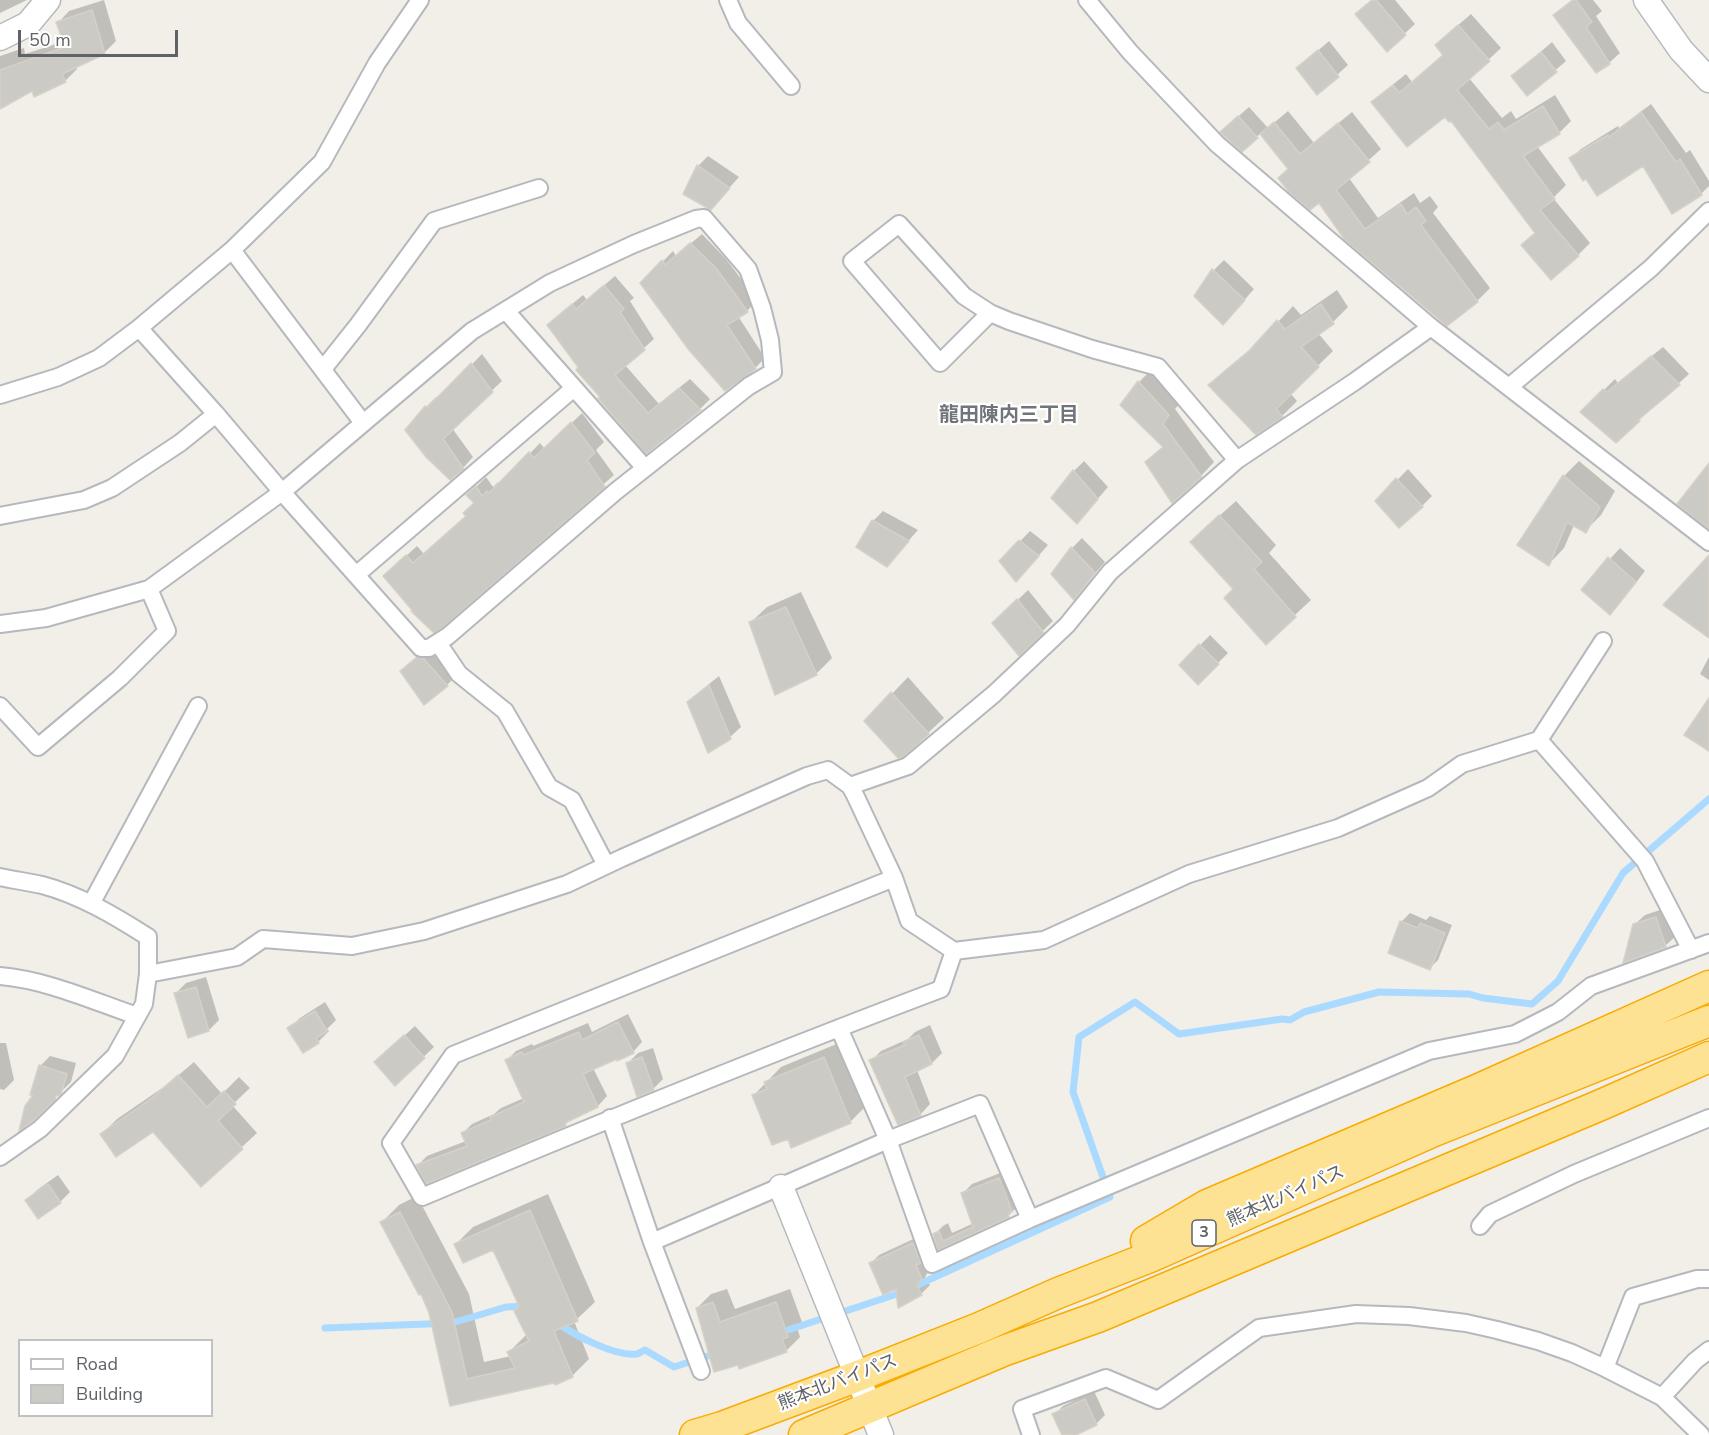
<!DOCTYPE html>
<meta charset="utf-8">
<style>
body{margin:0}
#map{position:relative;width:1709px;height:1435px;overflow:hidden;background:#f1efe8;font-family:"Nunito Sans",sans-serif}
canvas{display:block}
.legend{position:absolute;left:18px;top:1339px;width:195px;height:78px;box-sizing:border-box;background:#fff;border:2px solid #bfc1c3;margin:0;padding:8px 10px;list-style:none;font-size:18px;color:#5f6368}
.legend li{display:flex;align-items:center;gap:12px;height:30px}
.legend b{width:30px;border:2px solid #bfc1c3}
.scale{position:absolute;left:18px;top:30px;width:160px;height:27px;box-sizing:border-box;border:3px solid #5f6368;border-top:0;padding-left:8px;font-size:18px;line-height:21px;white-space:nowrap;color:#5f6368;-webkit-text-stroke:4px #fff;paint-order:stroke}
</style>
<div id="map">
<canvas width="1709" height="1435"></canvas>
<ul class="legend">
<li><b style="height:8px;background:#fff"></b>Road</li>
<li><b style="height:16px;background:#cccac5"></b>Building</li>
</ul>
<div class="scale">50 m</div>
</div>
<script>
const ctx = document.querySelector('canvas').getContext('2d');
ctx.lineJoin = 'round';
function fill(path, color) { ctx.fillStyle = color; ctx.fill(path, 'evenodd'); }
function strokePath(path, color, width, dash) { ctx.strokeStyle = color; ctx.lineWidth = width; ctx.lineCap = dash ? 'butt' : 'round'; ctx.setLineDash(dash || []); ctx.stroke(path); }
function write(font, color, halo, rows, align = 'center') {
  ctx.font = font + ' "Nunito Sans","Noto Sans JP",sans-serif'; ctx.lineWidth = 4.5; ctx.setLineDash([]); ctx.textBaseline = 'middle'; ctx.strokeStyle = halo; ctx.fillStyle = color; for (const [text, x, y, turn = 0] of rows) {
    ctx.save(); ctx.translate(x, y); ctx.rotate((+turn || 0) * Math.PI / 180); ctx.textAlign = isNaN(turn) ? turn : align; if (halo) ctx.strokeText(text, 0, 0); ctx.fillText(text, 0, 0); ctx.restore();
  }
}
const shadow = new Path2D(`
 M0 0H27L0 13Z
 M104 0 116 41 104 53 75 66 77 69 65 81 33 88 0 107V56L24 48 25 54 65 41 58 23 69 11Z
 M1372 0H1395L1415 24 1387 50Z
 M1572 0H1593L1602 11 1596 16 1620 53 1609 63 1597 71 1555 15Z
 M1471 14 1501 48 1469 78 1502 118 1511 111 1516 119 1555 95 1571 121 1559 133 1537 146 1566 185 1553 198 1590 243 1578 255 1536 232 1451 119 1445 115 1373 102 1386 90 1406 74 1412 82 1444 54 1449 33Z
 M1329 41 1348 65 1317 93 1298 68Z
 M1552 42 1566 61 1528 94 1513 76Z
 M1651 104 1686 153 1690 150 1709 181V186L1701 194 1644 164 1586 177 1571 158 1581 149 1618 126 1619 128Z
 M1249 107 1268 128 1288 111 1314 143 1352 112 1381 149 1349 178 1378 218 1414 193 1420 203 1430 196 1438 207 1433 213 1490 288 1477 301 1447 324 1319 201 1261 133 1242 150 1232 122Z
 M708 156 739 177 711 208 698 166Z
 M702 234 726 259 757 300 747 311 738 316 765 358 755 368 642 283 673 251 676 256Z
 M1224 260 1254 289 1233 313 1214 270Z
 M615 276 634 298 630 301 654 339 625 365 659 404 690 379 710 399 700 409 647 452 602 397 580 367 559 315 583 295 587 300Z
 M1337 290 1348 307 1333 322 1318 333 1333 351 1290 393 1297 401 1282 416 1210 385 1225 370 1259 342 1293 306 1301 315Z
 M1663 347 1689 374 1616 441 1582 412 1615 379 1618 383Z
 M482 354 502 381 452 428 473 457 463 468 407 430 426 407 436 397 438 399Z
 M1152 369 1182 401 1175 409 1214 462 1201 476 1147 463 1164 446 1139 382Z
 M582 413 604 442 596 450 614 475 441 626 395 566 417 546 424 554 467 516 476 502 468 495 486 477 493 487 498 482 500 484 540 443 545 449Z
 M1084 461 1108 487 1087 511 1074 471Z
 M1579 461 1615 491 1601 515 1585 531 1574 525 1564 548 1549 564 1564 476Z
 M1408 469 1432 496 1422 506 1377 501Z
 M1236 501 1276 545 1269 553 1311 600 1266 642 1235 589 1208 526Z
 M883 511 918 530 897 554 873 521Z
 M1030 531 1048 545 1026 570 1001 561Z
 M1082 538 1105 562 1074 598 1053 574 1072 548Z
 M1620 548 1645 571 1620 603 1610 613 1583 589Z
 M1028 590 1053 621 1019 654 994 623Z
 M801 592 832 658 816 674 751 622 767 607Z
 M1210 635 1228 653 1198 683 1181 665Z
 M428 648 433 649 457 675 447 685 424 703 402 671Z
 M1709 657V680L1700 674Z
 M719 676 741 727 730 737 688 702 699 692Z
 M908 677 944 718 928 733 866 721Z
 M1666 908 1676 936 1665 946 1634 925 1645 915Z
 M1410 913 1426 920 1430 916 1452 925 1438 960 1430 968 1401 922Z
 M206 977 219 1020 209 1030 176 993 186 983Z
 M325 1002 336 1020 327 1029 329 1031 318 1042 303 1051 289 1028 300 1018Z
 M628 1014 642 1042 633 1052 593 1068 607 1096 598 1106 573 1117 565 1125 418 1165 427 1156 466 1141 463 1133 472 1124 494 1114 501 1108 524 1098 507 1060 516 1051 532 1044 533 1046 588 1023 592 1032Z
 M930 1025 942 1053 932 1063 917 1070 930 1104 920 1115 871 1061 881 1051 908 1039 915 1032Z
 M415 1026 434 1047 395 1084 386 1052Z
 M0 1043H6L14 1080 4 1090 0 1089Z
 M839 1043 865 1107 850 1122 788 1137 754 1095 781 1067Z
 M653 1048 663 1079 653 1089 628 1063 638 1053Z
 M50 1056 76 1063 71 1082 32 1120 40 1066Z
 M194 1062 222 1094 239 1077 250 1088 232 1105 257 1133 201 1185 153 1130 102 1134 117 1119 168 1084Z
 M1008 1170 1017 1207 1008 1216 939 1248 934 1235 943 1226 948 1223 952 1233 974 1223 963 1193 972 1184Z
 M58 1175 70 1192 60 1202 27 1200 37 1190Z
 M548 1194 595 1302 577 1319 574 1321 589 1359 572 1376 451 1405 430 1312 421 1292 382 1222 399 1205 417 1196 469 1294 484 1362 511 1356 509 1352 527 1334 521 1306 494 1248 456 1244 473 1227Z
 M922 1235 930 1269 925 1277 930 1285 921 1294 897 1287 871 1263 879 1255Z
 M727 1289 735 1309 790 1289 802 1322 797 1327 800 1337 786 1351 740 1367 697 1308 711 1294Z
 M1094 1391 1105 1415 1096 1424 1073 1435H1064L1054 1415 1063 1406Z`);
const stream = new Path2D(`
 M557 1323C575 1335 615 1357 637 1354 640 1353 642 1351 645 1350L674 1367 717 1353
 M325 1328 452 1323 506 1307 527 1306
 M779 1333 900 1293 1110 1197 1073 1092 1079 1037 1135 1002 1179 1034 1282 1019 1290 1020 1304 1012 1379 992 1469 994 1483 998 1532 1004 1558 981 1623 873 1709 799`);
const building = new Path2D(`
 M1372 0H1376L1406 35 1387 52 1355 14Z
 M1573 0H1576L1592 22 1586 27 1610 64 1596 73 1553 15Z
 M92 10 105 54 62 74 66 82 34 97 32 91 0 109V70L65 47 56 22Z
 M1458 25 1490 61 1457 90 1489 129 1498 122 1504 130 1543 106 1560 134 1523 156 1555 199 1540 210 1579 256 1551 280 1521 245 1535 233 1451 121 1449 122 1445 117 1407 147 1371 102 1393 85 1399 93 1443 55 1435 45Z
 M1318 50 1339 77 1317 95 1296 68Z
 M1541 52 1557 72 1527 96 1511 76Z
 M1641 112 1676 162 1680 159 1702 195 1672 214 1643 166 1597 196 1586 179 1583 181 1569 158 1608 135 1609 137Z
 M1238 116 1258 138 1242 152 1220 132Z
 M1274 122 1300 154 1338 123 1370 162 1336 190 1365 229 1401 204 1407 214 1416 207 1426 221 1421 225 1478 302 1447 326 1345 240 1319 203 1310 210 1289 192 1278 178 1288 169 1260 134Z
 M697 165 730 188 711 210 683 194Z
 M690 243 716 268 748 312 727 325 756 369 725 391 689 350 640 283 662 260 665 265Z
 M1212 269 1245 300 1223 325 1194 296Z
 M604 285 624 309 620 312 645 350 615 375 648 413 679 388 701 410 646 454 598 398 600 397 576 370 578 367 547 325 572 304 576 309Z
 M1321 304 1334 324 1301 347 1319 367 1276 409 1283 417 1256 435 1208 385 1247 353 1277 320 1285 329Z
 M1651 356 1680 385 1638 420 1640 421 1616 443 1580 412 1603 389 1607 392Z
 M471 363 493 392 443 439 464 469 450 480 426 457 405 430 425 406 427 408Z
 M1138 381 1169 415 1163 424 1202 477 1172 503 1145 462 1163 447 1120 405Z
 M571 422 595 453 587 460 605 487 442 628 434 633 411 611 412 610 383 576 406 555 413 563 466 516 463 513 474 503 466 495 476 486 482 496 487 491 489 493 529 452 534 458Z
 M1709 463V529L1677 504Z
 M1073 470 1098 499 1077 524 1051 498Z
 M1563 475 1600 507 1586 533 1567 522 1549 566 1517 545Z
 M1396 478 1423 507 1399 528 1375 501Z
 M1219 515 1262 562 1254 569 1296 617 1266 645 1224 598 1233 589 1190 542Z
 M872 520 909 541 887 567 856 547Z
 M1019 540 1039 556 1016 582 999 561Z
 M1071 547 1095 573 1074 600 1051 574Z
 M1709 555V638L1663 605Z
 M1608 557 1636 582 1610 615 1581 590Z
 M1017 599 1044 633 1019 656 992 623Z
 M786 607 817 675 775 695 749 622Z
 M1199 644 1219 664 1198 685 1179 665Z
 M417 657 423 658 448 686 424 705 400 671Z
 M709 685 731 739 708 753 687 702Z
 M891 692 929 734 903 757 898 758 864 721Z
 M1709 698V751L1684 735Z
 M1656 917 1666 947 1623 963 1633 924Z
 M1400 921 1418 928 1420 923 1445 933 1430 970 1388 953Z
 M196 987 209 1031 188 1038 174 993Z
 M315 1011 327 1031 316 1038 319 1043 303 1053 287 1028Z
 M618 1022 634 1053 617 1061V1059L583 1074 598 1107 565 1123 566 1126 426 1184 416 1165 467 1146 461 1133 491 1120 490 1117 524 1102 505 1060 522 1052 523 1055 579 1032 582 1040Z
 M404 1035 425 1058 395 1086 374 1062Z
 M919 1035 932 1064 905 1077 921 1116 898 1125 869 1060 905 1045 903 1042Z
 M642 1057 654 1090 637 1097 626 1063Z
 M824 1057 851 1123 791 1148 788 1139 772 1145 752 1095 767 1089 764 1082Z
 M39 1065 67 1074 61 1094 59 1096 56 1095 55 1100 33 1121 19 1131 25 1106 33 1095H30Z
 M178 1075 207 1107 224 1091 236 1104 218 1121 243 1149 201 1187 153 1132 116 1157 100 1134 152 1098Z
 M999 1178 1012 1211 1008 1213 1009 1217 938 1250 933 1234 939 1231 943 1241 973 1227 961 1193Z
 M48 1184 61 1203 38 1219 25 1200Z
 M530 1210 578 1321 554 1331 573 1377 555 1385 554 1383 450 1406 429 1313 421 1294 419 1295 380 1222 400 1212 452 1312 467 1379 515 1368 507 1352 529 1341 514 1311 519 1306 493 1250 463 1263 454 1244Z
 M913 1243 921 1263 916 1265 922 1279 917 1286 922 1295 898 1308 896 1289 883 1295 869 1263Z
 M713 1302 720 1322 776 1302 788 1337 782 1339 787 1352 739 1369 738 1365 714 1372 696 1308Z
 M1085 1399 1097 1425 1076 1435H1062L1052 1414Z`);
const street = new Path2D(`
 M728 0 738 23 791 86
 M1087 0 1130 52 1217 144 1431 327 1709 542
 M704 218 748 269 762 308 770 340 773 372 749 386 615 492 448 636 429 648H421L282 492 472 331 550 283 634 244 696 219Z
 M232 250 363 423
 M506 311 645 468
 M990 313 940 363 852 261 899 224 964 296 990 313 1009 321 1092 349 1158 367 1237 460
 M323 369 358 325 434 221 539 188
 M1509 387 1651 268 1709 211
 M0 395 58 377 99 358 139 328 232 250 322 162 377 63 420 0
 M0 516 84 500 112 488 180 443 216 414
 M356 575 574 388
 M0 624 46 618 149 589 282 492 216 414 139 328
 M438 643 459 674 505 711 549 787 572 800 606 865
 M0 706 38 747 120 678 167 631 149 589
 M1539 740 1645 861 1691 950
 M850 786 908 766 994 694 1067 625 1110 572 1237 460 1354 382 1431 327
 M0 877C14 880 28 882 42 885 80 895 115 916 148 937V974L144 1004 115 1056 40 1129 0 1157
 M894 878 453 1055 391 1143 422 1197C594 1125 766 1055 941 989L954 951
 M91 904 198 706
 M148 974 237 957 263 939 352 946 424 931 567 884 622 858 807 776 828 770 850 786 855 795 894 878 909 921 954 951 1044 940 1189 874 1338 828 1428 788 1462 764 1539 740 1603 641
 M0 976C47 980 93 1001 137 1016
 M610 1118 652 1242 701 1371
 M1030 1219 1429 1051 1515 1034 1558 1012 1591 986 1709 943
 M1480 1226 1490 1214 1574 1174 1709 1118
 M652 1242 888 1140 980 1104 1030 1219 932 1264 888 1140 839 1028
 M1605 1368 1633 1297 1697 1279H1709
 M1662 1397 1695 1361 1709 1350
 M1031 1435 1022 1409 1106 1378 1158 1400 1259 1328 1356 1314 1409 1316 1466 1323 1497 1330 1538 1341 1572 1353 1605 1368 1662 1397 1701 1435`);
const secondary = new Path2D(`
 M1646 0 1681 50 1709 80
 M0 38 28 24 48 0
 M781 1187 881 1435`);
const highway = new Path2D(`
 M1146 1241 1207 1205 1479 1089 1709 986
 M695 1435 722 1427 858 1376 979 1328 1058 1293 1150 1257 1434 1131 1709 1021
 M804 1435 1003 1351 1098 1317 1603 1104 1709 1057`);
const shields = [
 [1204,1233,24]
];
const shieldNames = [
 ["3",1204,1233]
];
const streetNames = [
 ["熊本北バイパス",1286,1197,-24],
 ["熊本北バイパス",838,1383,-21]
];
const neighbourhoodNames = [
 ["龍田陳内三丁目",1009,416]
];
fill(shadow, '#0003');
strokePath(stream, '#aadaff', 7);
fill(building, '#cccac5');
strokePath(building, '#d6d1c6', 1.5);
strokePath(street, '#b5b8bc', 20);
strokePath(secondary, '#b6babf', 27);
strokePath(highway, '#f9ab00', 33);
strokePath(street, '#fff', 16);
strokePath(secondary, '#fff', 24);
strokePath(highway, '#fde293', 30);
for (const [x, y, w] of shields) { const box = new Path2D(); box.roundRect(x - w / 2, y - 13, w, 26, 4.5); ctx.fillStyle = '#fff'; ctx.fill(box); strokePath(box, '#5f6368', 1.5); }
write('bold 16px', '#5f6368', null, shieldNames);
write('18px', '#5f6368', '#fff', streetNames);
write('bold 20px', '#70757a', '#fff', neighbourhoodNames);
</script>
